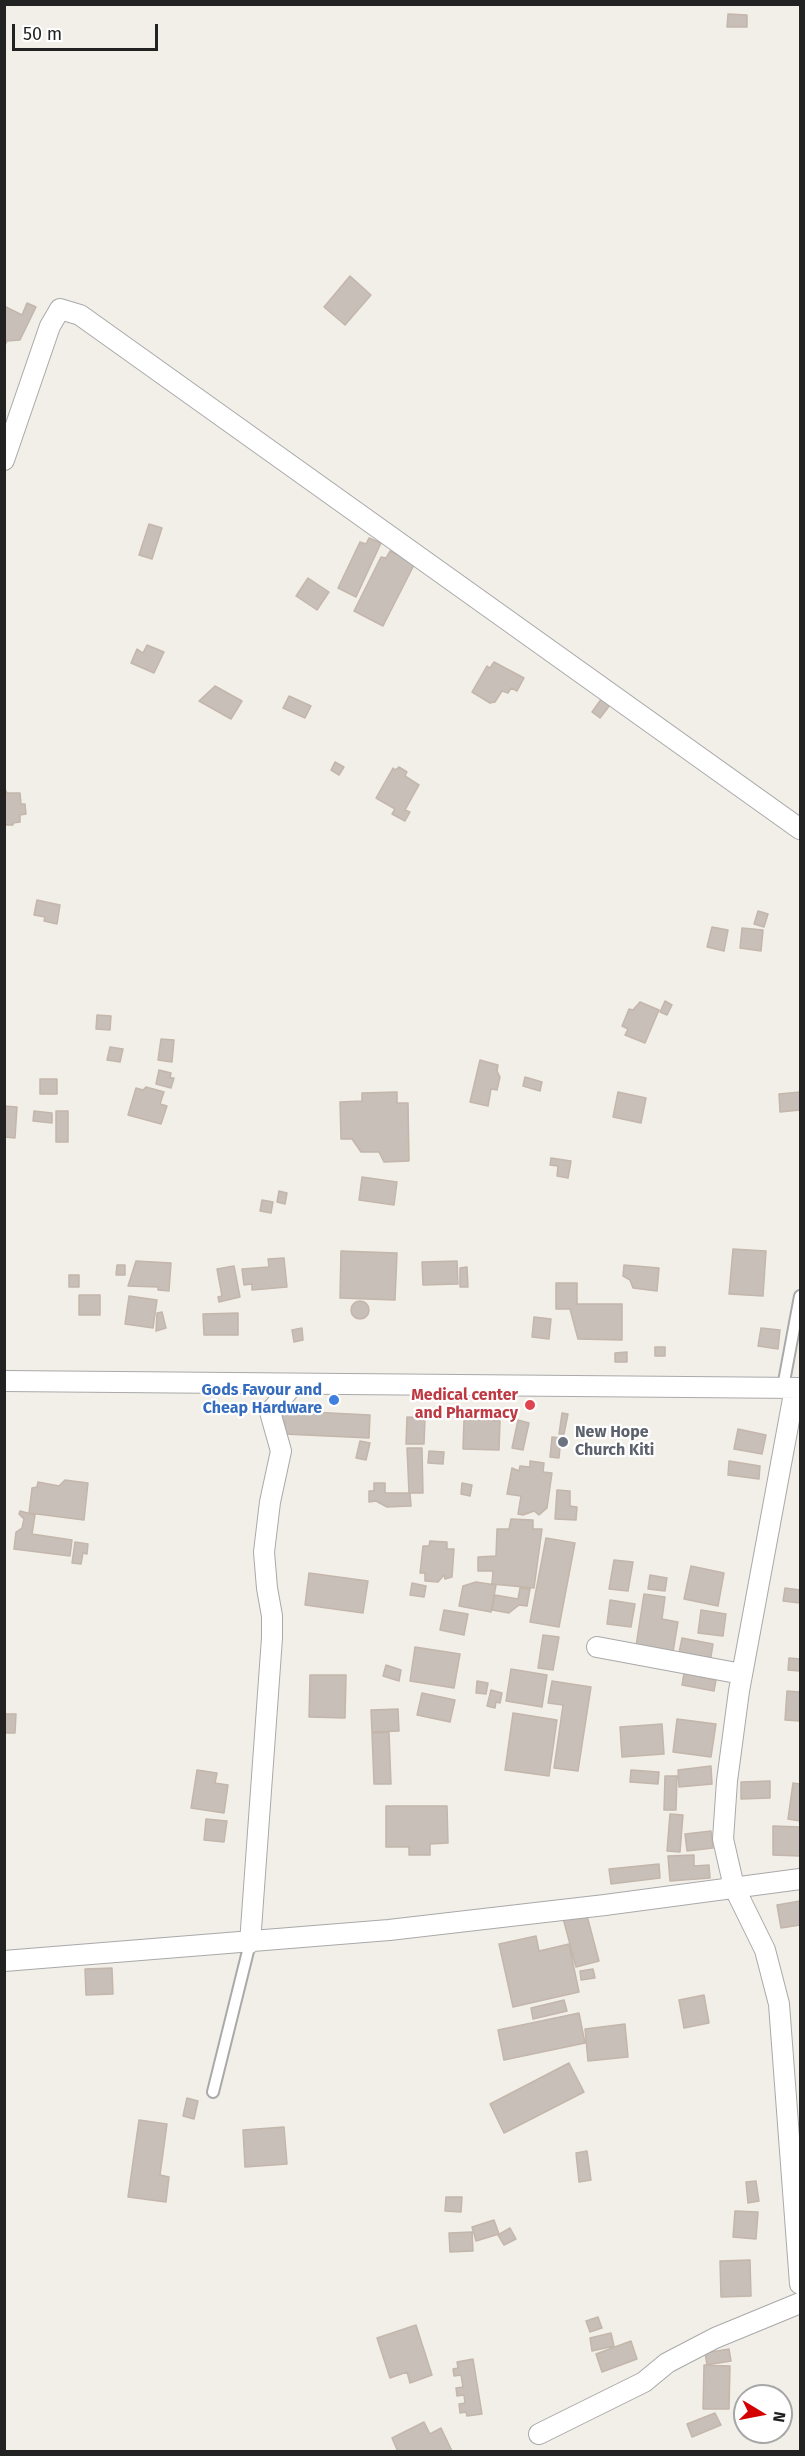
<!DOCTYPE html>
<style>
body{margin:0}
#map{position:relative;width:805px;height:2456px;overflow:hidden;background:#f2efe9;font-family:"Fira Sans",sans-serif}
canvas{display:block}
.frame{position:absolute;inset:0;border:6px solid #222;pointer-events:none}
.north{position:absolute;left:733px;top:2384px;width:60px;height:60px;box-sizing:border-box;background:#fff;border:2px solid #a7a7a7;border-radius:50%;rotate:100deg;font-size:16px;font-weight:700;line-height:24px;text-align:center;color:#222}
.north::after{content:'';display:block;margin:auto;width:21px;height:27px;background:#d40000;clip-path:polygon(50% 0,100% 100%,50% 72%,0 100%)}
.scale{position:absolute;left:12px;top:24px;width:146px;height:27px;box-sizing:border-box;border:3px solid #222;border-top:0;padding-left:8px;font-size:18px;line-height:21px;white-space:nowrap;color:#222;-webkit-text-stroke:4px #fff;paint-order:stroke}
</style>
<div id="map">
<canvas width="805" height="2456"></canvas>
<div class="frame"></div>
<div class="north">N</div>
<div class="scale">50 m</div>
</div>
<script>
const ctx = document.querySelector('canvas').getContext('2d');
ctx.lineJoin = 'round';
function fill(path, color) { ctx.fillStyle = color; ctx.fill(path, 'evenodd'); }
function strokePath(path, color, width, dash) { ctx.strokeStyle = color; ctx.lineWidth = width; ctx.lineCap = dash ? 'butt' : 'round'; ctx.setLineDash(dash || []); ctx.stroke(path); }
function write(font, color, halo, rows, align = 'center') {
  ctx.font = font + ' "Fira Sans",sans-serif'; ctx.lineWidth = 4.5; ctx.setLineDash([]); ctx.textBaseline = 'middle'; ctx.strokeStyle = halo; ctx.fillStyle = color; for (const [text, x, y, turn = 0] of rows) {
    ctx.save(); ctx.translate(x, y); ctx.rotate((+turn || 0) * Math.PI / 180); ctx.textAlign = isNaN(turn) ? turn : align; if (halo) ctx.strokeText(text, 0, 0); ctx.fillText(text, 0, 0); ctx.restore();
  }
}
const building = new Path2D(`
 M728 14 747 15V27H727Z
 M350 276 371 295 345 325 324 307Z
 M27 303 36 307 20 340 7 341 4 347V306L22 315Z
 M149 524 162 528 152 559 139 555Z
 M369 538 381 543 356 597 338 588 360 542 366 544Z
 M390 551 415 563 383 626 354 611 381 557 386 558Z
 M308 578 329 592 317 610 296 596Z
 M147 645 164 652 154 673 131 663 137 649 143 653Z
 M494 662 524 678 517 691 511 688 508 693 502 691 495 702 490 703 472 692 487 666 490 668Z
 M215 686 242 701 231 719 199 701Z
 M289 696 311 706 305 718 283 708Z
 M602 698 610 705 600 718 592 712Z
 M335 762 344 767 339 775 331 770Z
 M399 767 407 772 405 776 419 785 405 810 410 812 405 821 392 814 395 809 376 798 393 768 395 770Z
 M4 787 7 793H20L21 804H25L26 814 20 815V822L13 823V825H4Z
 M37 900 60 905 57 924 44 921 45 917 34 915Z
 M758 911 768 914 764 927 754 924Z
 M712 927 728 930 724 951 707 947Z
 M742 928 763 930 761 951 740 948Z
 M665 1001 672 1005 667 1015 660 1012Z
 M640 1002 659 1010 645 1043 625 1035 628 1029 622 1026 629 1009 633 1010Z
 M97 1015 111 1016 110 1030 96 1029Z
 M161 1039 174 1040 172 1062 158 1060Z
 M110 1047 123 1049 120 1062 107 1060Z
 M480 1060 498 1065 497 1071 500 1077 497 1090 491 1089 488 1106 470 1102Z
 M159 1070 171 1073 170 1078H174L171 1088 156 1084Z
 M525 1077 542 1082 540 1091 523 1086Z
 M40 1079H57V1094H40Z
 M146 1087 164 1092 160 1104 167 1106 161 1124 128 1115 136 1088 143 1090Z
 M397 1092V1103H408L409 1161 384 1162 379 1152H361L352 1139H341L340 1102 362 1101V1093Z
 M618 1092 646 1098 641 1123 613 1117Z
 M800 1092V1110L780 1112 779 1094Z
 M4 1106 17 1107 15 1138 4 1137Z
 M34 1111 52 1113V1123L33 1121Z
 M56 1111H68V1142H56Z
 M551 1158 571 1161 568 1178 557 1176 558 1166 550 1165Z
 M362 1177 397 1182 394 1205 359 1200Z
 M279 1191 287 1193 285 1204 277 1202Z
 M262 1200 273 1202 271 1213 260 1211Z
 M733 1249 766 1251 763 1296 729 1294Z
 M341 1251 397 1253 395 1300 340 1298Z
 M284 1258 287 1287 252 1290V1284L244 1285 242 1269 269 1267 268 1259Z
 M136 1261 171 1263 169 1291 158 1290V1287L128 1286Z
 M457 1261 458 1284 423 1285 422 1262Z
 M117 1265H125V1275H116Z
 M624 1265 659 1268 657 1291 633 1288 630 1280 623 1276Z
 M234 1266 240 1297 219 1302 218 1297 222 1296 217 1269Z
 M467 1267 468 1287H460V1268Z
 M69 1275H79V1287H69Z
 M556 1283H577V1304H622V1340L578 1339 570 1309H556Z
 M79 1295H100V1315H79Z
 M129 1296 157 1300 153 1328 125 1324Z
 M351 1310a9 9 0 1 1 18 0a9 9 0 1 1-18 0Z
 M162 1312 166 1328 156 1331 157 1313Z
 M238 1313V1335H204L203 1314Z
 M534 1317 551 1319 549 1339 532 1337Z
 M302 1328 303 1340 294 1342 292 1330Z
 M761 1328 780 1330 778 1349 758 1346Z
 M655 1347H665V1356H655Z
 M627 1352V1362H615V1353Z
 M291 1411 370 1415 369 1438 284 1434 285 1421H280V1414H286Z
 M562 1413 568 1414 564 1434H559Z
 M407 1417 425 1418 424 1444H406Z
 M464 1419 500 1421 499 1450 463 1449Z
 M518 1420 529 1423 523 1450 512 1448Z
 M738 1429 766 1435 762 1454 734 1449Z
 M552 1437 561 1438 559 1458 550 1457Z
 M360 1441 370 1443 366 1460 356 1458Z
 M407 1448H422L423 1493H410L411 1506 387 1507 376 1501 369 1502V1491H374V1483H385V1493H409Z
 M429 1451 444 1452 443 1464 428 1463Z
 M530 1461 544 1463 543 1472 552 1473 547 1508 539 1515 534 1511 523 1515 518 1514 521 1496 507 1494 512 1468 519 1471 520 1466 530 1467Z
 M729 1461 760 1466 759 1479 728 1475Z
 M65 1480 88 1483 84 1520 29 1513 32 1488 37 1487 38 1482 59 1486Z
 M462 1483 472 1485 470 1496 461 1494Z
 M557 1490 570 1491V1506L577 1507 576 1520 555 1519Z
 M20 1511 35 1515 32 1534 72 1540 70 1556 14 1549 16 1532 22 1528 24 1519 19 1514Z
 M511 1519 533 1520V1529H542L534 1588 492 1584 493 1571H478V1557L496 1556 497 1529H509Z
 M546 1538 575 1543 559 1627 530 1622Z
 M430 1541 447 1542V1549H454L452 1577 445 1579 444 1575 438 1582 425 1581V1573H420L423 1546H429Z
 M75 1542 88 1544 87 1554 83 1553 81 1564 72 1563Z
 M614 1560 633 1562 628 1591 609 1589Z
 M691 1566 724 1573 718 1606 684 1599Z
 M309 1573 368 1581 363 1613 305 1605Z
 M650 1575 667 1578 665 1591 648 1589Z
 M476 1582 496 1585 491 1612 459 1606 463 1586Z
 M412 1583 426 1586 424 1597 410 1595Z
 M520 1588 530 1589 527 1606 519 1605 509 1613 492 1610 495 1595 518 1599Z
 M785 1588 800 1590V1603L783 1601Z
 M644 1594 665 1597 662 1619 678 1622 673 1652 636 1646Z
 M610 1600 635 1604 631 1627 607 1624Z
 M444 1610 468 1614 464 1635 440 1630Z
 M701 1610 726 1614 723 1636 698 1633Z
 M543 1635 559 1637 553 1670 538 1668Z
 M682 1638 713 1644 710 1663 678 1658Z
 M415 1647 460 1654 454 1688 410 1681Z
 M789 1658 800 1659V1671L788 1670Z
 M386 1665 401 1670 399 1681 383 1676Z
 M511 1669 547 1675 542 1707 506 1701Z
 M684 1673 716 1680 714 1691 682 1685Z
 M310 1675H346L345 1718 309 1717Z
 M477 1681 488 1683 486 1694 476 1693Z
 M552 1681 591 1687 578 1771 554 1768 563 1705 548 1703Z
 M491 1690 502 1693 500 1703 496 1702 495 1708 487 1706Z
 M787 1691 800 1692V1721L785 1720Z
 M422 1693 455 1700 450 1722 417 1715Z
 M398 1709 399 1731 372 1732 371 1710Z
 M513 1713 557 1720 549 1776 505 1770Z
 M4 1714H16L15 1733H4Z
 M677 1719 716 1724 711 1757 673 1752Z
 M662 1724 664 1754 622 1757 620 1727Z
 M389 1732 391 1784H374L372 1733Z
 M711 1766 712 1784 679 1787 678 1770Z
 M197 1770 217 1773 215 1783 228 1785 224 1813 191 1808Z
 M631 1770 659 1772 658 1784 630 1782Z
 M665 1776H677L676 1810H664Z
 M770 1781V1798L741 1799V1782Z
 M793 1783 800 1784V1821L788 1819Z
 M386 1806H447L448 1843 430 1844V1855H409V1847H386Z
 M670 1814 683 1815 680 1852 667 1851Z
 M206 1819 227 1821 224 1842 204 1840Z
 M773 1826 800 1827V1856L773 1855Z
 M711 1831 713 1848 687 1851 685 1834Z
 M694 1855V1866L709 1865 710 1878 670 1881 668 1856Z
 M659 1864 660 1878 611 1884 609 1869Z
 M800 1901V1925L781 1928 777 1905Z
 M586 1912 599 1961 576 1967 563 1918Z
 M536 1936 539 1951 569 1944 579 1992 513 2007 499 1944Z
 M112 1968 113 1994 86 1995 85 1969Z
 M593 1969 595 1978 581 1980 580 1971Z
 M704 1995 709 2023 684 2028 679 2000Z
 M564 2000 567 2011 533 2019 531 2008Z
 M579 2013 585 2043 504 2060 498 2030Z
 M625 2024 628 2057 588 2061 585 2029Z
 M569 2063 584 2092 504 2133 490 2104Z
 M187 2098 198 2101 194 2119 183 2116Z
 M139 2120 167 2124 160 2175 169 2177 166 2202 128 2197Z
 M284 2127 287 2164 245 2167 243 2130Z
 M587 2151 591 2180 579 2182 576 2153Z
 M756 2181 759 2201 748 2203 746 2182Z
 M446 2197H462L461 2212 445 2211Z
 M735 2211 758 2212 756 2239 733 2237Z
 M494 2220 499 2234 476 2241 472 2227Z
 M510 2228 516 2239 504 2245 498 2235Z
 M472 2232 473 2251 450 2252 449 2233Z
 M750 2260 751 2296 721 2297 720 2261Z
 M598 2317 602 2328 590 2332 586 2321Z
 M416 2325 432 2375 410 2383 407 2372 390 2378 377 2338Z
 M611 2333 614 2346 592 2351 590 2338Z
 M631 2341 637 2359 602 2372 596 2354Z
 M729 2349 731 2361 707 2365 705 2353Z
 M473 2359 482 2414 467 2416 466 2412 460 2413 459 2404 465 2403 464 2395 457 2396 456 2388 463 2387 461 2375 454 2376 453 2369 458 2368 457 2362Z
 M704 2365 730 2366 729 2409H703Z
 M715 2413 721 2425 692 2437 687 2424Z
 M424 2422 430 2434 441 2428 452 2451 398 2452 392 2438Z`);
const lane = new Path2D(`
 M783 1387 800 1296
 M213 2092 250 1943`);
const street = new Path2D(`
 M4 460 50 326 60 309 80 315 800 829
 M4 1381 800 1388
 M795 1388 739 1691 727 1781 723 1839 734 1887 765 1950 779 2004 800 2284
 M597 1647 742 1674
 M250 1943 272 1638V1616L267 1588 264 1552 270 1502 281 1451 270 1412 294 1384
 M4 1961 389 1930 605 1905 800 1879
 M539 2434 644 2382 667 2363 715 2338 800 2303`);
const markers = [
 [334,1400,6,"#3f7fe0"],
 [530,1405,6,"#e0444e"],
 [563,1442,6,"#6b7280"]
];
const shopNames = [
 ["Gods Favour and",322,1391],
 ["Cheap Hardware",322,1409]
];
const healthNames = [
 ["Medical center",518,1396],
 ["and Pharmacy",518,1414]
];
const worshipNames = [
 ["New Hope",575,1433],
 ["Church Kiti",575,1451]
];
fill(building, '#c7bfb8');
strokePath(building, '#c4b6ab', 1.5);
strokePath(lane, '#a9a9a9', 14);
strokePath(street, '#a9a9a9', 22);
strokePath(lane, '#fff', 10);
strokePath(street, '#fff', 20);
for (const [x, y, r, color] of markers) { const dot = new Path2D(); dot.arc(x, y, r, 0, 2 * Math.PI); ctx.fillStyle = color; ctx.fill(dot); strokePath(dot, '#fff', 2); }
write('bold 16px', '#366cbe', '#fff', shopNames, 'right');
write('bold 16px', '#be3a42', '#fff', healthNames, 'right');
write('bold 16px', '#5b616d', '#fff', worshipNames, 'left');
</script>
